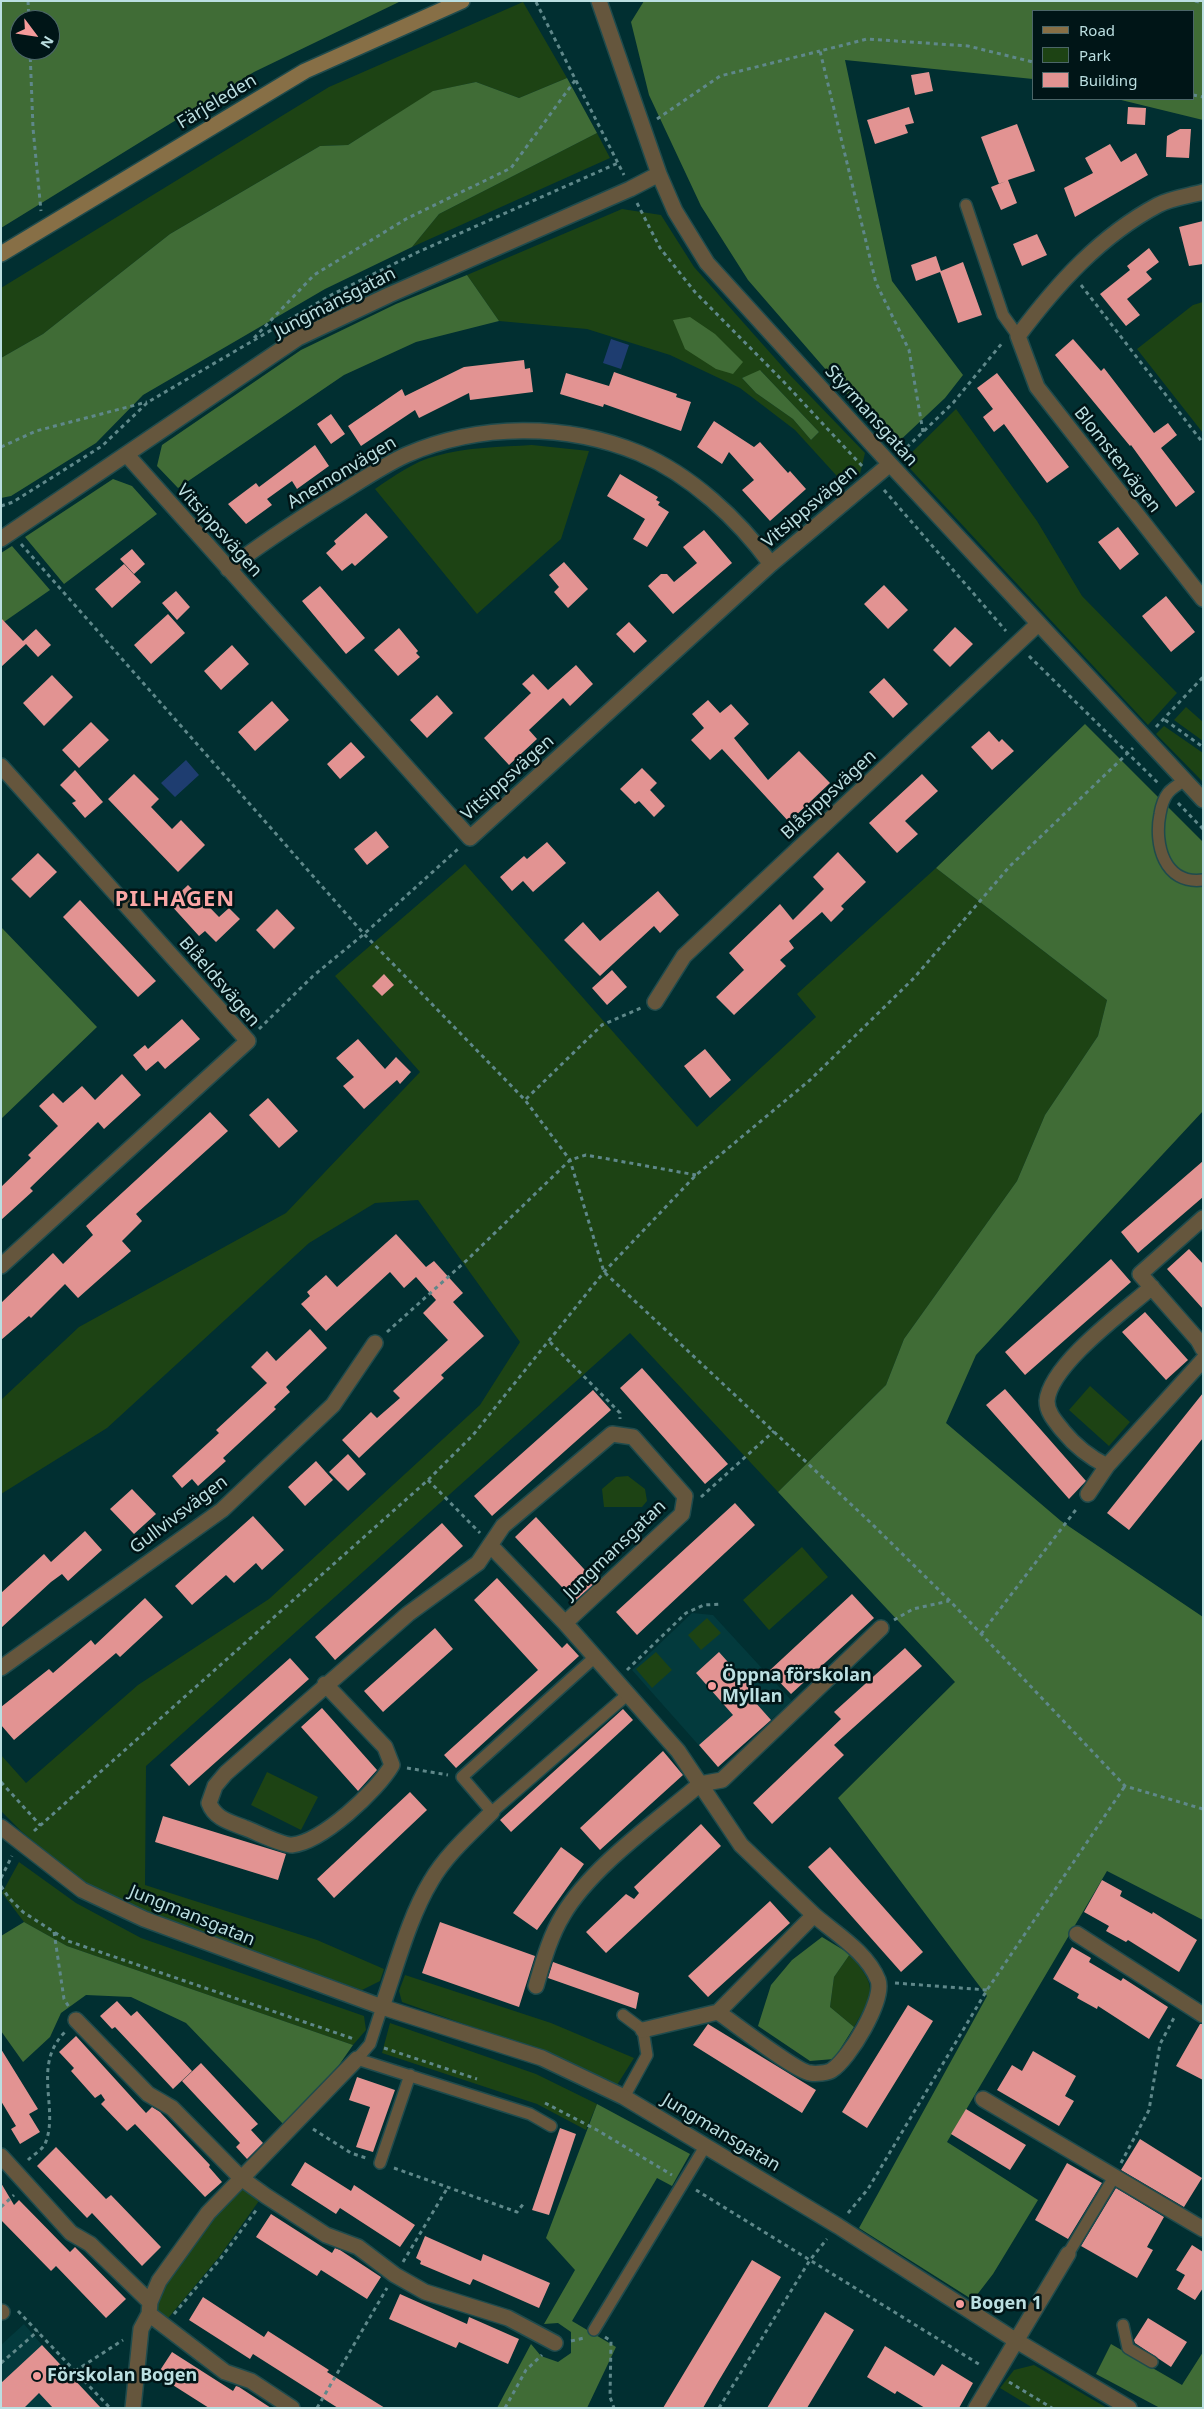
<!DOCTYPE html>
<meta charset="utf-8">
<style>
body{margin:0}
#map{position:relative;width:1204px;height:2409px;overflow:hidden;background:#012f31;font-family:"Noto Sans",sans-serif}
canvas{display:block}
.frame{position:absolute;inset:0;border:2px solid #bbdfe1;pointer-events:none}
.legend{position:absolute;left:1032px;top:10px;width:162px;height:90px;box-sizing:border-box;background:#001517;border:1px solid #4b6668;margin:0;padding:6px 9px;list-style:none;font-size:15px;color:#bbdfe1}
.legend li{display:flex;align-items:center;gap:10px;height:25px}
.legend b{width:25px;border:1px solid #4b6668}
.north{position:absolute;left:10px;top:10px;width:50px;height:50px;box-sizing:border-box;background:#001517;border:1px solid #4b6668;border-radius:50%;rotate:121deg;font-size:14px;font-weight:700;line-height:20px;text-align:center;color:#bbdfe1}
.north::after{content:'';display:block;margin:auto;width:18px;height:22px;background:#f59b9b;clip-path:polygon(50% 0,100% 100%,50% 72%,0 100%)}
</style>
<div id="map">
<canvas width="1204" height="2409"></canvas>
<div class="frame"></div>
<ul class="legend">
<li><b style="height:6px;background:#876f46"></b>Road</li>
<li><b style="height:14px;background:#1d4314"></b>Park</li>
<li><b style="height:14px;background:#e29392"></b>Building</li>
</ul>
<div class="north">N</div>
</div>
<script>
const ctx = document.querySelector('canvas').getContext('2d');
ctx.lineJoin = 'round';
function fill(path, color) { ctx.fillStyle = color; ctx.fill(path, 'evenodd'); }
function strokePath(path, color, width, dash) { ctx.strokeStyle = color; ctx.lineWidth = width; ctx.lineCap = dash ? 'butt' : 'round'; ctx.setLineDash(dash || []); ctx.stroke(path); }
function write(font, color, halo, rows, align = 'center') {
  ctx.font = font + ' "Noto Sans",sans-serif'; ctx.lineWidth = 5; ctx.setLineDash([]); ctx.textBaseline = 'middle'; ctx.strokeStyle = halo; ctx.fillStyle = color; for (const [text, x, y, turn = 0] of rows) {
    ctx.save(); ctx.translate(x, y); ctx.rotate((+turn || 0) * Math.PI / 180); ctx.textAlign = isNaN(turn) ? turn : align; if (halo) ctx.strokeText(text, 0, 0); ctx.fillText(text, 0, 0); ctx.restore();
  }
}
const built = new Path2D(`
 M692 1613 713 1615 792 1701 718 1767 632 1670Z
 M24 2324 42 2345 101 2408H1V2345Z`);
const green = new Path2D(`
 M523 2 567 78 519 98 476 82 434 91 348 145 320 146 170 234 43 334 1 358V288L329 87Z
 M597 133 610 158 412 247 439 214Z
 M622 209 661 215 694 267 789 374 865 453 860 474 845 485 795 430 740 388 670 355 587 329 499 321 467 275ZM761 371 819 432 811 440 793 419 756 393 742 378Z
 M1203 302V433L1137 349 1193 305Z
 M956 409 1037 521 1082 596 1177 693 1148 725 903 461Z
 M532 445 589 451 561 539 477 614 375 489C394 476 413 462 436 456 467 447 500 447 532 445Z
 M1186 707 1203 722V741L1174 720Z
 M1164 726 1203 753V782L1156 734Z
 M465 864 697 1127 816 1017 797 994 936 868 1107 1000 1098 1036 1045 1115 1017 1181 904 1339 886 1385 778 1492 630 1333 146 1766 145 1885 317 1940 384 1969 380 1981 362 1990 165 1920 83 1882 21 1831 1 1811V1755L26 1783 138 1685 269 1599 480 1405 520 1342 418 1200 375 1203 309 1243 107 1428 1 1494V1400L79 1327 286 1213 420 1072 335 976Z
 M1090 1386 1130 1422 1109 1446 1069 1410Z
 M628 1476 645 1489 647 1501 642 1507H604L602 1489 616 1477Z
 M802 1547 828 1577 769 1630 743 1600Z
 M707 1618 721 1633 701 1650 688 1635Z
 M656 1652 672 1670 652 1688 636 1669Z
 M267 1772 318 1797 301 1830 251 1805Z
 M19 1862 76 1903 141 1938 364 2016 366 2030 353 2045 67 1946 24 1922 2 1893Z
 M850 1954C877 1988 875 1990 854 2027L830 2007 834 1977Z
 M405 1975 551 2023 634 2058 617 2085 546 2053 402 2002 399 1991Z
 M390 2023 536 2074 597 2104 586 2130 537 2104 382 2053Z
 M242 2183 261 2198 219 2257 164 2323 152 2313 163 2283 186 2248Z
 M1034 2365 1107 2408H1033L1000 2388 1014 2370Z`);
const forest = new Path2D(`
 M1 1H401L254 72 1 228ZM20 20H50V50H20Z
 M644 1H1203V120L1117 99H1193V11H1033V79L845 60 892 281 963 375 945 398 893 447 748 280 701 206 649 95 631 22Z
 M567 78 597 133 439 214 412 247 325 289 143 395 96 443 11 496 1 498V358L43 334 170 234 320 146 348 145 433 91 476 82 519 98Z
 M467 275 499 321 416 342 344 375 178 488 157 466 162 445 301 350 396 304Z
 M690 317 715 334 743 362 733 374 716 369 685 349 673 320Z
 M760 370 819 432 811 440 793 419 756 393 742 378Z
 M113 479 132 486 157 514 64 584 25 537Z
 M12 546 50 590 1 624V553Z
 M1085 724 1203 842V1111L976 1355 946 1423 1061 1521 1203 1617V1920L1107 1871 947 2142 1038 2200 993 2274 973 2300 859 2228 987 1996 838 1798 955 1682 778 1492 886 1385 904 1339 1017 1181 1045 1115 1098 1036 1107 1000 936 868Z
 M1 927 97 1027 1 1119Z
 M24 1922 67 1946 353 2045 339 2065 285 2126 186 2023 131 1997 86 1995 61 2013 50 2037 23 2062 1 2031V1936Z
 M822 1937 850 1954 834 1977 830 2007 854 2027 834 2059 810 2061 758 2026 771 1985 792 1960Z
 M597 2104 690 2154 672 2186 657 2178 572 2321 616 2347 587 2408H497L531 2344 541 2356 558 2362 571 2353V2332L558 2323 544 2324 575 2270 546 2238Z
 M1111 2344 1182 2385 1203 2352V2408H1160L1096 2374Z`);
const water = new Path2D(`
 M611 339 629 345 621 369 603 363Z
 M186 760 199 775 175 797 161 783Z`);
const building = new Path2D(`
 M929 72 933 91 915 95 911 75Z
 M909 107 914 123 905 125 908 133 875 144 867 120Z
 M1128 107 1146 108 1145 125 1127 124Z
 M1017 124 1035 171 1008 180 1017 203 1001 210 991 187 1006 181 999 184 981 137Z
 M1180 129H1191L1189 158 1166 157 1167 136Z
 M1110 144 1121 162 1136 153 1148 175 1075 217 1064 188 1093 173 1085 158Z
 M1203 221V264L1189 266 1179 227Z
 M1037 234 1047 255 1022 266 1013 244Z
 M1149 248 1159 262 1146 272 1152 279 1127 299 1140 315 1126 326 1100 294 1130 270 1127 266Z
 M936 256 941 271 963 262 982 315 958 323 940 272 916 281 911 265Z
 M1073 339 1101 371 1104 368 1154 433 1168 423 1177 435 1161 448 1195 492 1176 507 1131 445 1130 446 1055 355Z
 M524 360 525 369 530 368 533 392 470 400 469 393 419 418 415 410 361 446 348 426 402 389 405 396 464 367Z
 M614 372 677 394 676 397 691 402 681 431 604 404 603 407 560 394 566 373 609 386Z
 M997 373 1069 467 1047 483 1004 424 994 432 983 417 993 409 977 388Z
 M331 414 345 434 331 444 317 424Z
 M714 421 754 447 760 442 788 473 790 471 806 489 770 521 742 490 754 480 729 452 722 464 697 447Z
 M315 445 329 466 297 489 292 481 267 499 272 505 246 524 228 504 256 483 259 487Z
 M620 474 658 497 656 500 660 502 658 505 669 512 647 547 633 539 645 519 607 496Z
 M366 513 388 537 355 566 352 563 342 571 326 553 336 544 334 541Z
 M1118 527 1139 554 1120 570 1098 542Z
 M704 530 732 563 673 614 648 586 661 574H667L674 582 697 563 683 547Z
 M132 549 145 564 134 574 120 559Z
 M564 562 588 589 568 608 554 592 559 587 549 575Z
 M124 564 141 582 112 608 95 589Z
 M884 585 908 610 888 629 864 604Z
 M320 586 365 638 346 654 302 601Z
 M176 591 190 607 177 620 162 603Z
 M1166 596 1195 632 1171 652 1142 616Z
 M168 614 185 633 151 664 134 645Z
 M1 618 23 641 36 629 51 645 38 657 26 644 1 667Z
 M629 622 647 641 634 653 616 634Z
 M955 627 973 644 950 667 933 650Z
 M399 628 418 651 416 653 420 657 398 676 374 650Z
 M232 645 249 664 221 690 204 671Z
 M576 665 593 684 570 706 563 698 529 730 537 739 509 765 484 738 531 693 522 684 533 674 548 690Z
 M52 675 73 697 44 726 23 703Z
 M884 678 908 704 893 718 869 692Z
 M437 695 453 713 427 738 410 720Z
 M708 700 720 713 731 704 749 724 734 738 768 780 799 751 830 783 789 822 722 749 710 760 691 740 704 728 692 714Z
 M272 701 289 720 255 751 238 732Z
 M91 722 109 740 79 768 62 750Z
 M989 731 999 742 1002 739 1014 751 992 770 971 747Z
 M351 742 365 757 340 779 327 764Z
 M642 768 657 783 650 790 665 806 654 817 639 801 635 804 620 789Z
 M75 770 103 802 85 818 72 803 76 801 60 785Z
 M134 774 159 799 151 807 172 829 181 820 205 845 178 872 108 799Z
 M922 774 938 791 905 821 918 834 897 853 869 823Z
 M376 831 389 847 367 865 354 849Z
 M547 842 566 863 533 892 523 881 512 891 500 877 524 856 527 859Z
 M838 852 866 882 841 906 844 909 831 922 822 912 789 941 794 948 780 960 786 966 734 1015 716 997 744 970 729 953 780 904 793 920 824 889 813 877Z
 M38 853 57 872 30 898 11 879Z
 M188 885 219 917 229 908 240 919 216 942 205 931 199 936 169 903Z
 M658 891 679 915 660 933 654 926 600 976 564 940 583 922 600 941Z
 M80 900 156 981 138 997 63 917Z
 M277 909 295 928 274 949 256 930Z
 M612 970 627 987 607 1005 592 988Z
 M384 974 394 985 382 996 372 986Z
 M182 1019 200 1039 165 1069 158 1061 146 1071 133 1055 145 1045 148 1049Z
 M358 1039 385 1069 396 1057 411 1072 400 1084 397 1080 364 1109 343 1086 354 1077 336 1058Z
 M705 1049 731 1080 710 1098 684 1066Z
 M122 1074 141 1095 104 1129 98 1122 30 1188 33 1191 1 1220V1187L31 1158 28 1155 58 1126 39 1106 53 1093 63 1103 82 1086 95 1100Z
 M268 1098 298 1131 279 1148 249 1115Z
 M210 1112 228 1131 136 1214 142 1221 122 1241 131 1251 78 1298 65 1284 31 1318 29 1316 1 1340V1303L53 1253 63 1264 93 1235 86 1226Z
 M1203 1161V1197L1138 1253 1121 1232Z
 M396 1234 426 1267 434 1261 463 1293 453 1302 484 1336 441 1375 444 1378 359 1458 342 1440 371 1412 377 1418 400 1398 393 1391 448 1340 423 1313 436 1300 416 1277 404 1288 390 1272 326 1331 301 1304 310 1296 307 1292 326 1275 337 1287Z
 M1189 1249 1203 1264V1309L1167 1269Z
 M1111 1259 1131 1282 1025 1375 1005 1352Z
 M1145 1312 1188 1360 1166 1380 1122 1332Z
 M310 1329 327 1348 286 1387 290 1392 274 1407 276 1409 223 1458 226 1461 198 1486 192 1479 182 1488 172 1476 219 1433 216 1430 267 1383 251 1367 267 1351 276 1361Z
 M642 1368 728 1464 705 1484 620 1388Z
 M1005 1389 1086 1481 1069 1499 986 1405Z
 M593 1390 611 1410 492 1516 474 1496Z
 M1203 1393V1438L1129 1530 1107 1513Z
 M348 1454 366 1474 348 1491 329 1472Z
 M316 1461 333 1480 305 1506 288 1487Z
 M132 1489 156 1514 134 1534 110 1509Z
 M735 1503 755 1525 637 1635 616 1612Z
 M253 1516 284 1550 262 1570 256 1563 234 1583 226 1575 192 1605 175 1586Z
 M536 1517 596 1582 575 1601 515 1537Z
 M442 1523 463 1546 335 1660 315 1637Z
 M85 1531 102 1550 68 1581 62 1574 51 1582 1 1628V1593L44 1554 51 1562Z
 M497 1578 562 1648 567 1643 579 1656 456 1768 444 1755 538 1670 474 1600Z
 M852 1594 874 1618 791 1694 769 1671Z
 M145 1598 163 1617 120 1657 116 1653 14 1740 1 1725V1707L49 1669 53 1673 91 1640 95 1645Z
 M435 1628 453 1649 383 1712 364 1691Z
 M905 1648 922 1666 834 1745 844 1755 772 1824 753 1803 841 1719 834 1712Z
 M719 1652 752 1689 747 1693 771 1720 718 1767 699 1745 733 1715 696 1673Z
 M290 1658 309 1679 189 1786 170 1765Z
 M322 1708 377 1770 358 1791 301 1727Z
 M623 1709 633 1720 511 1832 500 1820Z
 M663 1751 683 1775 600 1850 580 1828Z
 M410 1792 427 1810 334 1898 317 1879Z
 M163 1816 286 1854 278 1880 155 1842Z
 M701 1824 721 1846 606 1953 586 1932 626 1894 634 1899 639 1893 634 1887Z
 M561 1847 584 1864 537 1930 513 1913Z
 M830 1847 923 1952 901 1972 808 1867Z
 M1102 1880 1122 1891 1120 1896 1152 1914 1153 1912 1197 1940 1179 1972 1128 1940 1126 1942 1106 1931 1109 1926 1084 1912Z
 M770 1901 790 1923 708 1997 688 1976Z
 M440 1922 535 1956 519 2007 422 1973Z
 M1072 1947 1091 1958 1089 1962 1121 1981 1123 1978 1168 2007 1149 2039 1098 2006 1097 2009 1077 1998 1079 1994 1053 1979Z
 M553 1962 639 1993 636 2009 548 1978Z
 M117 2001 131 2016 137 2011 192 2071 173 2089 115 2027 112 2029 100 2016Z
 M908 2005 933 2021 867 2128 842 2112Z
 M708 2024 816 2090 802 2113 693 2045Z
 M1200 2024H1203V2080L1176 2066Z
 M76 2036 146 2113 152 2107 160 2112 210 2165 209 2167 222 2182 205 2197 135 2124 127 2131 101 2104 105 2100 101 2094 95 2098 71 2071 74 2068 59 2052Z
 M1 2049 38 2109 29 2114 40 2132 20 2144 11 2129 16 2126 1 2101Z
 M1033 2051 1076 2076 1065 2096 1074 2101 1059 2126 997 2090 1012 2065 1022 2071Z
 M201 2063 258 2124 251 2130 263 2143 247 2159 236 2147 240 2143 182 2081Z
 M357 2077 395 2090 373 2152 356 2147 370 2107 349 2100Z
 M966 2109 1026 2145 1010 2170 951 2134Z
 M560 2128 576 2134 549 2215 532 2210Z
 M1140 2139 1202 2178 1184 2207 1121 2170Z
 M56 2147 106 2199 111 2195 161 2247 142 2266 92 2213 87 2218 37 2166Z
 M305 2162 351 2191 354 2185 415 2225 400 2247 340 2208 336 2214 291 2185Z
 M1067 2163 1102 2183 1068 2239 1035 2220Z
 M1 2183 14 2205 19 2200 70 2252 75 2247 126 2299 106 2318 56 2266 51 2271 1 2220Z
 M1116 2188 1164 2217 1147 2247 1153 2250 1137 2278 1081 2246Z
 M271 2214 332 2253 335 2248 340 2250 381 2277 367 2299 321 2270 317 2276 256 2237Z
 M425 2236 481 2261 483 2254 550 2283 539 2308 473 2279 470 2285 420 2264 421 2261 416 2258Z
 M1192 2245 1203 2252V2288L1195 2300 1177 2289 1185 2275 1176 2270Z
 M752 2260 781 2277 718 2382 703 2408H663Z
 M400 2294 467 2324 469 2317 519 2339 508 2364 459 2342 456 2348 389 2319Z
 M203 2297 264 2337 268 2331 329 2370 327 2372 385 2408H338L253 2354 250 2359 189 2320Z
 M825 2312 854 2330 807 2408H767Z
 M1148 2318 1187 2342 1171 2367 1135 2343 1134 2340Z
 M42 2345 101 2408H53L39 2393 24 2408H1V2383Z
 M885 2346 934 2376 942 2364 973 2383 959 2408H925L897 2391 895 2394 867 2377Z
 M172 2352 233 2391 236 2386 239 2387 271 2408H209L157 2375Z`);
const path = new Path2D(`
 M28 1 29 20
 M1195 1 1203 3
 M536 2 624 175
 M30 50 33 128 41 211
 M1193 95 1203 97
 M657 119 720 76 820 51
 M637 203 660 248 695 292 782 380 863 467
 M1081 285 1203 443
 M254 338 314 275 406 219 511 168 576 79
 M923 432 909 350 876 283 820 51 867 39 968 46 1033 62
 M1 447 36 431 147 402
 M901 453 953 403 1003 342
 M884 490 1006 631
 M1 506 13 502 102 446 148 402 333 294 418 252 618 163
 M21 544 364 934 525 1100 570 1160 604 1272 871 1523 950 1601 1125 1786 1203 1809
 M1029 656 1158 783
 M1165 720 1203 747
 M1156 727 1203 677
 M1178 803 1203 829
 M259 1029 313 976 364 934 458 849
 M526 1099 602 1025 641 1008
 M387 1332 467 1260 570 1160 586 1155 696 1175
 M550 1342 620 1413V1419
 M428 1480 480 1533
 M701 1497 774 1431
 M894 1620 913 1609 949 1601
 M981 1634 1078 1507
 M627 1670 686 1613 704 1605 721 1604
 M407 1768 448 1775
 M1 1782 40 1825
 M34 1831 428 1480 473 1435 604 1272 696 1175 810 1080 914 978 1010 866 1133 748
 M1 1878 12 1856
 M1 1886 9 1898 23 1912 68 1941 354 2039
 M54 1932 64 1999 69 2007
 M895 1983 987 1990
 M384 2048 477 2079
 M545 2103 597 2130 672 2175
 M313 2129 351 2153 366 2158
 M28 2160C33 2155 42 2150 45 2144 60 2109 31 2066 65 2032
 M1121 2163 1149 2110 1160 2044 1175 2016
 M394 2168 517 2212 524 2203
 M696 2190 982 2366
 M1 2207 14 2195
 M848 2213 868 2189 987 1990 1125 1786
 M403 2262 448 2187
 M18 2311 110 2408
 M174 2314 221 2258 257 2209
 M605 2337 611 2341 610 2397 614 2408
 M571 2341 584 2338
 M1 2363 38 2331
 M75 2371 123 2340
 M1009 2382 1052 2408
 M317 2408 387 2288
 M505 2408 526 2370 542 2355
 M719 2408 810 2260 827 2239`);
const lane = new Path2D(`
 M966 205 1003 315 1018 336
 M1184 781C1179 784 1172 788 1168 793 1164 798 1161 808 1160 814 1154 844 1164 885 1203 880
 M595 1657 462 1777 492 1812 628 1694
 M382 2007 370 2044 357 2059 530 2114 551 2126
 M623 2015 643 2030 647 2055 624 2097
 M380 2163 410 2075
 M1068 2254 1114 2177
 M1123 2325 1128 2348 1152 2362
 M594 2330 706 2145`);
const street = new Path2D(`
 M599 1 659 174 675 211 707 263 890 464 1203 800
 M1203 192C1189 196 1171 198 1158 205 1100 236 1057 284 1018 336L1037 387 1203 599
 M127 455 470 838 771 564 890 464
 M1 539 298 338 389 295 630 189 659 174
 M228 569C261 544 296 521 331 499 356 484 380 467 406 455 479 423 566 423 639 453 691 475 738 519 771 564
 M1 766 248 1041 1 1266
 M655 1002 684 956 1038 624
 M1203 1218 1140 1274 1198 1340 1203 1349
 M1152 1287C1124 1311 1050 1365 1047 1401 1047 1413 1056 1422 1063 1431 1076 1447 1089 1457 1107 1466L1203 1360
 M1088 1494 1107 1466
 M490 1545 565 1623 678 1751 741 1845 814 1915
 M1 1668 222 1510 333 1405 375 1343
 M325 1684 385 1747 392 1765C377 1791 322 1842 292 1845 281 1845 256 1832 245 1828 230 1822 215 1819 209 1803L215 1786 226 1773 408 1614 478 1563 503 1526 612 1434 633 1437 685 1496 682 1514 565 1623
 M1 1827 82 1890 144 1919 382 2007 542 2058 624 2097 838 2226 1015 2340 1129 2408
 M814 1915C836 1934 867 1952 878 1980 885 2000 849 2059 832 2070 828 2073 816 2074 810 2073 797 2072 732 2022 718 2012Z
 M1077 1934 1203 2015
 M536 1986C543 1962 550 1936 563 1915 591 1867 657 1821 700 1784L722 1780 881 1628
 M382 2007C396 1968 409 1917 431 1881 446 1855 470 1834 492 1812
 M76 2020 148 2094 172 2108 241 2178 266 2196 326 2235 358 2247 395 2275 425 2292 508 2318 555 2343
 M643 2030 718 2012
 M983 2099 1203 2229
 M1 2156 71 2233 90 2244 150 2302
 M1 2312H2
 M149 2314 225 2372 251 2381 292 2408
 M133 2408 141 2329 149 2314 150 2302 159 2281 208 2213 357 2059
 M976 2408 1068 2254`);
const secondary = new Path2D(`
 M1 254 305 71 462 1`);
const markers = [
 [712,1686,5,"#f59b9b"],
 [960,2304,5,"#f59b9b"],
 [37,2376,5,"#f59b9b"]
];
const streetNames = [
 ["Färjeleden",217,102,-31],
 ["Jungmansgatan",335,303,-27],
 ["Styrmansgatan",871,416,48],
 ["Blomstervägen",1117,460,52],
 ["Anemonvägen",342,473,-31],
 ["Vitsippsvägen",810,507,-40],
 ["Vitsippsvägen",219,531,48],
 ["Vitsippsvägen",508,778,-42],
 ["Blåsippsvägen",829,795,-43],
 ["Blåeldsvägen",219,982,49],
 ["Gullvivsvägen",179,1515,-37],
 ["Jungmansgatan",615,1550,-44],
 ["Jungmansgatan",192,1916,22],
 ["Jungmansgatan",721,2133,31]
];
const poiNames = [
 ["Öppna förskolan",722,1676],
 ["Myllan",722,1697],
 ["Bogen 1",970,2304],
 ["Förskolan Bogen",47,2376]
];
const districtNames = [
 ["PILHAGEN",175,900]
];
fill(built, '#033a3d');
fill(green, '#1d4314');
fill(forest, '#406c36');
fill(water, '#1e3d70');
fill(building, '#e29392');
strokePath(lane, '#1f4b4d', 14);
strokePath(street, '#1f4b4d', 18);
strokePath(secondary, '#1f4b4d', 18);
strokePath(path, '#5f888a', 3, [4, 4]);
strokePath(lane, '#65563d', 11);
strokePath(street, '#65563d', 15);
strokePath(secondary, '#876f46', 15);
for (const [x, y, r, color] of markers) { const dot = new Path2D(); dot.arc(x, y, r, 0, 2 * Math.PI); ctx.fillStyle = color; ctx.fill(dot); strokePath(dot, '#001517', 2); }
write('18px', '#bbdfe1', '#001517', streetNames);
write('bold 18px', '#bbdfe1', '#001517', poiNames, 'left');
ctx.letterSpacing = '1px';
write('bold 22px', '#fba7a6', '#001517', districtNames);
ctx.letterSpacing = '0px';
</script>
